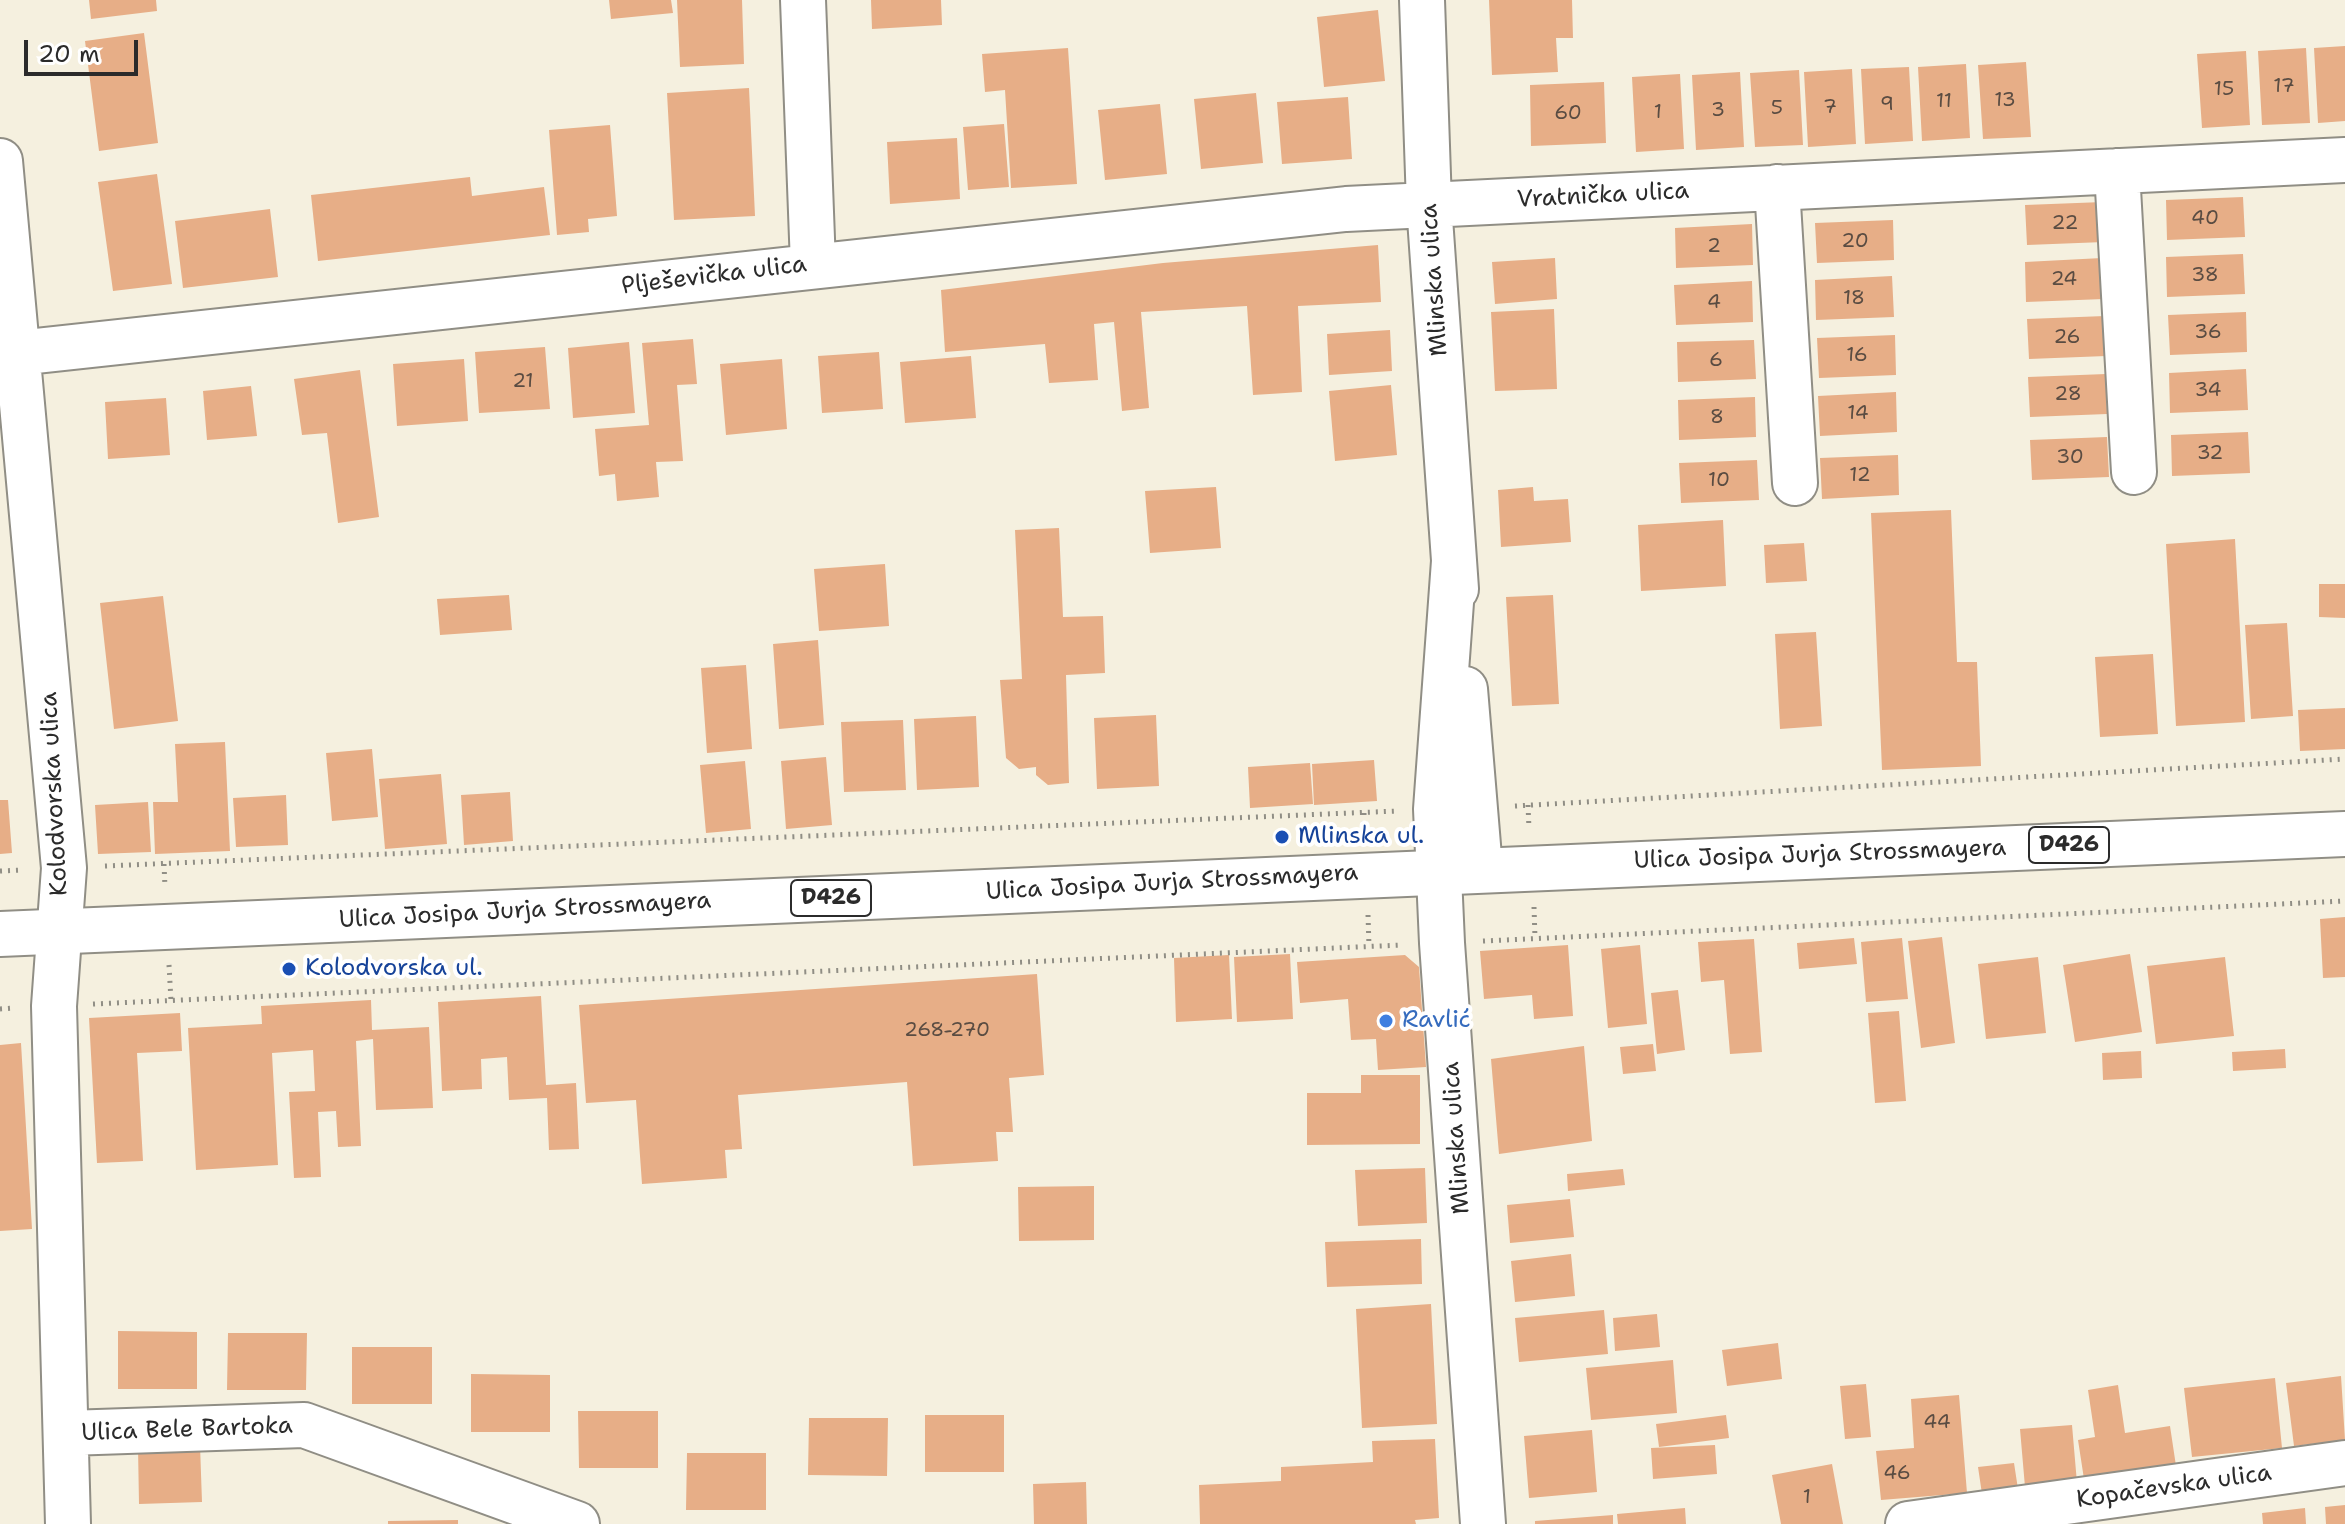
<!DOCTYPE html>
<meta charset="utf-8">
<style>
body{margin:0}
#map{position:relative;width:2345px;height:1524px;overflow:hidden;background:#f5f0df;font-family:"Shantell Sans",sans-serif}
canvas{display:block}
.scale{position:absolute;left:24px;top:40px;width:114px;height:36px;box-sizing:border-box;border:4px solid #2b2b2b;border-top:0;padding-left:10px;font-size:24px;line-height:28px;white-space:nowrap;color:#2b2b2b;-webkit-text-stroke:6px #fff;paint-order:stroke}
</style>
<div id="map">
<canvas width="2345" height="1524"></canvas>
<div class="scale">20 m</div>
</div>
<script>
const ctx = document.querySelector('canvas').getContext('2d');
ctx.lineJoin = 'round';
function fill(path, color) { ctx.fillStyle = color; ctx.fill(path, 'evenodd'); }
function strokePath(path, color, width, dash) { ctx.strokeStyle = color; ctx.lineWidth = width; ctx.lineCap = dash ? 'butt' : 'round'; ctx.setLineDash(dash || []); ctx.stroke(path); }
function write(font, color, halo, rows, align = 'center') {
  ctx.font = font + ' "Shantell Sans",sans-serif'; ctx.lineWidth = 8; ctx.setLineDash([]); ctx.textBaseline = 'middle'; ctx.strokeStyle = halo; ctx.fillStyle = color; for (const [text, x, y, turn = 0] of rows) {
    ctx.save(); ctx.translate(x, y); ctx.rotate((+turn || 0) * Math.PI / 180); ctx.textAlign = isNaN(turn) ? turn : align; if (halo) ctx.strokeText(text, 0, 0); ctx.fillText(text, 0, 0); ctx.restore();
  }
}
const building = new Path2D(`
 M89 0H156L157 11 91 19Z
 M609 0H671L673 13 611 19Z
 M677 0H742L744 64 680 67Z
 M871 0H941L942 25 872 29Z
 M1489 0H1572L1573 38H1556L1558 72 1492 75Z
 M1378 10 1385 81 1324 87 1317 17Z
 M144 33 158 143 99 151 85 41Z
 M2345 46V121L2318 123 2314 48Z
 M1068 48 1077 184 1011 188 1005 90 985 92 982 54Z
 M2306 48 2310 123 2262 125 2258 51Z
 M2246 51 2250 125 2202 128 2197 54Z
 M2026 62 2031 137 1983 139 1978 65Z
 M1966 64 1970 138 1922 141 1918 67Z
 M1909 67 1913 141 1865 144 1861 69Z
 M1852 69 1856 144 1808 147 1804 72Z
 M1799 70 1803 145 1755 147 1750 73Z
 M1740 72 1744 147 1696 150 1692 75Z
 M1680 74 1684 149 1636 152 1632 77Z
 M1604 82 1606 143 1531 146 1530 85Z
 M749 88 755 216 674 220 667 93Z
 M1256 93 1263 163 1201 169 1194 99Z
 M1348 97 1352 159 1282 164 1277 102Z
 M1160 104 1167 174 1105 180 1098 110Z
 M1004 124 1009 187 968 190 963 127Z
 M610 125 617 216 588 219 589 232 557 235 549 130Z
 M957 138 960 199 890 204 887 142Z
 M157 174 172 284 113 291 98 182Z
 M470 177 472 196 544 187 550 235 318 261 311 195Z
 M2243 197 2245 237 2167 240 2166 200Z
 M2103 202 2104 242 2027 245 2025 205Z
 M270 209 278 277 183 288 175 221Z
 M1893 220 1894 260 1817 263 1815 223Z
 M1752 224 1753 265 1676 268 1675 228Z
 M1378 245 1381 302 1298 306 1302 392 1253 395 1247 306 1141 312 1149 408 1122 411 1114 322 1094 324 1098 380 1049 383 1045 344 945 352 941 290 1163 263Z
 M2243 254 2245 294 2167 297 2166 257Z
 M1555 258 1557 299 1495 304 1492 262Z
 M2102 258 2104 299 2026 302 2025 262Z
 M1892 276 1894 317 1816 320 1815 280Z
 M1752 281 1753 322 1676 325 1674 285Z
 M1554 309 1557 389 1495 391 1491 312Z
 M2246 312 2247 352 2170 355 2168 315Z
 M2105 316 2106 356 2029 359 2027 319Z
 M1390 330 1392 371 1329 375 1327 334Z
 M1895 335 1896 375 1819 378 1817 338Z
 M693 339 697 384 677 385 683 461 656 462 659 497 617 501 615 474 599 476 595 429 649 425 642 343Z
 M1754 340 1756 379 1678 382 1677 342Z
 M629 342 635 413 573 418 568 348Z
 M545 347 550 409 479 413 475 352Z
 M879 352 883 409 822 413 818 356Z
 M971 356 976 418 905 423 900 362Z
 M464 359 468 421 397 426 393 364Z
 M782 359 787 429 726 435 720 364Z
 M2246 369 2248 410 2170 413 2169 373Z
 M360 370 379 517 338 523 327 433 302 435 294 379Z
 M2106 374 2107 414 2030 417 2028 377Z
 M1391 385 1397 455 1335 461 1329 391Z
 M251 386 257 436 207 440 203 391Z
 M1896 392 1897 432 1820 436 1818 396Z
 M1755 397 1756 437 1679 440 1678 400Z
 M166 398 170 455 108 459 105 402Z
 M2248 432 2250 473 2172 476 2171 435Z
 M2107 437 2109 477 2032 480 2030 440Z
 M1898 455 1899 495 1822 499 1820 458Z
 M1757 460 1759 500 1681 503 1679 463Z
 M1216 487 1221 548 1150 553 1145 491Z
 M1533 487 1534 501 1568 499 1571 542 1501 547 1498 490Z
 M1951 510 1957 662H1977L1981 766 1882 770 1871 513Z
 M1723 520 1726 586 1641 591 1638 525Z
 M1059 528 1063 617 1103 616 1105 673 1066 675 1069 783 1048 785 1036 775V767L1019 769 1006 758 1000 680 1022 679 1015 530Z
 M2235 539 2245 722 2176 726 2166 544Z
 M1804 543 1807 581 1766 583 1764 545Z
 M885 564 889 626 819 631 814 569Z
 M2319 584H2345V618L2319 617Z
 M509 595 512 630 440 635 437 599Z
 M1553 595 1559 704 1512 706 1506 597Z
 M163 596 178 721 114 729 100 603Z
 M2287 623 2293 716 2251 719 2245 625Z
 M1816 632 1822 726 1780 729 1775 634Z
 M818 640 824 725 779 729 773 644Z
 M2153 654 2158 734 2100 737 2095 657Z
 M746 665 752 749 707 753 701 668Z
 M2345 708V749L2300 751 2298 710Z
 M1156 715 1159 786 1097 789 1094 718Z
 M976 716 979 787 917 790 914 719Z
 M903 720 906 790 844 792 841 722Z
 M225 742 230 851 155 854 153 802H178L175 744Z
 M372 749 378 817 332 821 326 753Z
 M826 757 832 825 786 829 781 761Z
 M1374 760 1377 801 1314 805 1312 764Z
 M745 761 751 829 706 833 700 765Z
 M1310 763 1313 804 1250 808 1248 767Z
 M441 774 447 844 385 849 379 779Z
 M510 792 513 841 464 845 461 795Z
 M286 795 288 845 236 847 233 798Z
 M0 800H8L12 853 0 854Z
 M148 802 151 852 98 854 95 805Z
 M2345 917V977L2323 978 2320 919Z
 M1942 937 1955 1043 1921 1048 1908 941Z
 M1854 938 1857 964 1799 969 1797 943Z
 M1902 938 1908 999 1866 1002 1861 942Z
 M1754 939 1762 1052 1730 1054 1724 980 1701 982 1698 942Z
 M1568 945 1573 1016 1534 1019 1532 995 1484 999 1480 951Z
 M1640 945 1647 1024 1608 1028 1601 949Z
 M1290 954 1293 1019 1237 1022 1234 957Z
 M2130 954 2142 1032 2075 1042 2063 965Z
 M1229 955 1232 1019 1176 1022 1174 958Z
 M1405 955 1419 967 1426 1067 1378 1070 1376 1039 1351 1040 1348 999 1300 1003 1297 962Z
 M2038 957 2046 1033 1986 1039 1978 964Z
 M2225 957 2234 1036 2156 1044 2147 966Z
 M1037 974 1044 1075 1009 1078 1013 1132H996L998 1161 913 1166 907 1082 738 1095 742 1149 725 1150 727 1178 642 1184 636 1100 586 1103 579 1005Z
 M1678 990 1685 1050 1657 1054 1651 993Z
 M541 996 546 1085 576 1083 579 1149 549 1150 547 1098 509 1100 507 1057 481 1059 482 1089 442 1091 438 1002Z
 M371 1000 372 1030 429 1027 433 1108 376 1110 373 1039 356 1041 361 1146 338 1147 336 1111 318 1112 321 1177 294 1178 289 1092 315 1091 313 1050 272 1053 278 1165 196 1170 188 1028 262 1024 261 1006Z
 M1899 1011 1906 1101 1875 1103 1868 1013Z
 M180 1013 182 1051 137 1053 143 1161 97 1163 89 1018Z
 M21 1043 32 1229 0 1231V1045Z
 M1653 1044 1656 1071 1623 1074 1620 1047Z
 M1584 1046 1592 1141 1499 1154 1491 1059Z
 M2285 1049 2286 1068 2233 1071 2232 1052Z
 M2141 1051 2142 1078 2103 1080 2102 1053Z
 M1361 1075H1420V1144L1307 1145V1093H1361Z
 M1425 1168 1427 1223 1358 1226 1355 1170Z
 M1623 1169 1625 1185 1568 1191 1567 1174Z
 M1094 1186V1240L1019 1241 1018 1187Z
 M1570 1199 1574 1237 1510 1243 1507 1205Z
 M1421 1239 1422 1284 1327 1287 1325 1242Z
 M1571 1254 1575 1296 1515 1302 1511 1261Z
 M1431 1304 1437 1424 1362 1428 1356 1309Z
 M1604 1310 1608 1354 1519 1362 1515 1318Z
 M1657 1314 1660 1347 1615 1351 1613 1318Z
 M118 1331 197 1332V1389H118Z
 M228 1333H307L306 1390H227Z
 M1778 1343 1782 1379 1727 1386 1722 1350Z
 M352 1347H432V1404H352Z
 M1673 1360 1677 1413 1591 1420 1586 1368Z
 M471 1374 550 1375V1432H471Z
 M2341 1376 2345 1440 2294 1446 2286 1383Z
 M2275 1378 2282 1448 2192 1457 2184 1388Z
 M1866 1384 1871 1437 1845 1439 1840 1386Z
 M2118 1385 2125 1433 2170 1426 2176 1466 2084 1479 2078 1440 2095 1437 2088 1390Z
 M1959 1395 1967 1493 1881 1500 1876 1451 1914 1448 1911 1399Z
 M578 1411H658V1468H579Z
 M925 1415H1004V1472H925Z
 M1726 1415 1729 1438 1659 1447 1656 1424Z
 M809 1418H888L887 1476 808 1475Z
 M2072 1425 2077 1483 2025 1487 2020 1429Z
 M1592 1430 1597 1492 1529 1498 1524 1436Z
 M1435 1439 1439 1518 1415 1520 1416 1524H1200L1199 1485 1281 1481V1467L1373 1462 1372 1441Z
 M200 1445 202 1502 139 1504 138 1447Z
 M1715 1445 1717 1474 1653 1479 1651 1448Z
 M687 1453H766V1510H686Z
 M2014 1463 2018 1489 1982 1494 1978 1467Z
 M1832 1464 1843 1524H1781L1772 1475Z
 M1086 1482 1087 1524H1034L1033 1484Z
 M2345 1505V1524H2326L2325 1507Z
 M1685 1508 1686 1524H1618L1617 1514Z
 M2305 1508 2306 1524H2263L2262 1513Z
 M1613 1515V1524H1535V1521Z
 M458 1520V1524H388V1521Z`);
const path = new Path2D(`
 M1528 805 1529 829
 M1515 806 2345 759
 M1364 813 1365 837
 M164 864 165 887
 M105 866 1397 811
 M0 871 23 870
 M1534 907 1535 938
 M1368 915 1369 946
 M1483 941 2345 901
 M169 965 171 1001
 M93 1004 1402 945
 M0 1009 15 1008`);
const minor = new Path2D(`
 M803 0 813 265
 M1422 0 1429 204 1456 589
 M0 161 64 868 54 1006 68 1524
 M2117 171 2134 472
 M1777 187 1795 483
 M0 355 1346 209 2345 160
 M1454 561 1436 809 1442 943 1483 1524
 M1465 689 1480 869
 M68 1433 304 1425 577 1524
 M1908 1524 2345 1463`);
const major = new Path2D(`
 M0 934 2345 834`);
const markers = [
 [1282,837,8,"#1a4fb4"],
 [289,969,8,"#1a4fb4"],
 [1386,1021,8,"#3f7fe0"]
];
const numberNames = [
 ["17",2284,87],
 ["15",2224,90],
 ["13",2005,101],
 ["11",1944,102],
 ["9",1887,105],
 ["7",1830,108],
 ["5",1777,109],
 ["3",1718,111],
 ["1",1658,113],
 ["60",1568,114],
 ["40",2205,219],
 ["22",2065,224],
 ["20",1855,242],
 ["2",1714,247],
 ["38",2205,276],
 ["24",2064,280],
 ["18",1854,299],
 ["4",1714,303],
 ["36",2208,333],
 ["26",2067,338],
 ["16",1857,356],
 ["6",1716,361],
 ["21",523,382],
 ["34",2208,391],
 ["28",2068,395],
 ["14",1858,414],
 ["8",1717,418],
 ["32",2210,454],
 ["30",2070,458],
 ["12",1860,476],
 ["10",1719,481],
 ["268-270",947,1031],
 ["44",1937,1423],
 ["46",1897,1474],
 ["1",1807,1498]
];
const shields = [
 [2069,845,80],
 [831,898,80]
];
const shieldNames = [
 ["D426",2069,845],
 ["D426",831,898]
];
const streetNames = [
 ["Vratnička ulica",1603,196,-3],
 ["Plješevička ulica",714,276,-7],
 ["Mlinska ulica",1435,280,-94],
 ["Kolodvorska ulica",55,794,-93],
 ["Ulica Josipa Jurja Strossmayera",1820,855,-2],
 ["Ulica Josipa Jurja Strossmayera",1172,883,-3],
 ["Ulica Josipa Jurja Strossmayera",525,911,-3],
 ["Mlinska ulica",1457,1138,-94],
 ["Ulica Bele Bartoka",187,1430,-2],
 ["Kopačevska ulica",2174,1487,-8]
];
const transitNames = [
 ["Mlinska ul.",1298,837],
 ["Kolodvorska ul.",305,969]
];
const shopNames = [
 ["Ravlić",1402,1021]
];
fill(building, '#e7ae87');
strokePath(minor, '#908e85', 48);
strokePath(major, '#908e85', 48);
strokePath(path, '#908e85', 5, [2, 6]);
strokePath(minor, '#fff', 44);
strokePath(major, '#fff', 44);
for (const [x, y, r, color] of markers) { const dot = new Path2D(); dot.arc(x, y, r, 0, 2 * Math.PI); ctx.fillStyle = color; ctx.fill(dot); strokePath(dot, '#fff', 3); }
write('20px', '#5a4c42', null, numberNames);
for (const [x, y, w] of shields) { const box = new Path2D(); box.roundRect(x - w / 2, y - 18, w, 36, 6); ctx.fillStyle = '#fff'; ctx.fill(box); strokePath(box, '#2b2b2b', 2); }
write('bold 22px', '#2b2b2b', null, shieldNames);
write('24px', '#2b2b2b', '#fff', streetNames);
write('24px', '#164399', '#fff', transitNames, 'left');
write('24px', '#366cbe', '#fff', shopNames, 'left');
</script>
